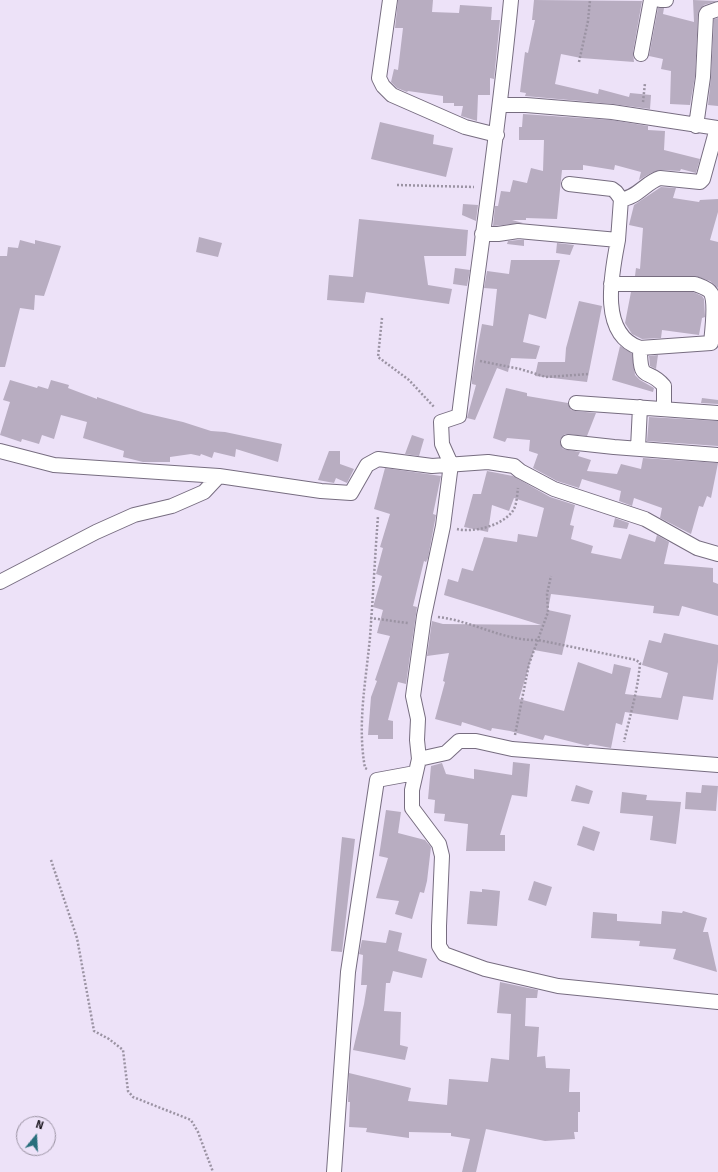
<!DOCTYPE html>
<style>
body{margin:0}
#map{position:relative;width:718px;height:1172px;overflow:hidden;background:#ede2f8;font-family:Signika,sans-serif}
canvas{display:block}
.north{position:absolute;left:16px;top:1116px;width:40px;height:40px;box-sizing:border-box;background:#ede2f8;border:1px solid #9991a1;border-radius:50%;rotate:18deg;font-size:11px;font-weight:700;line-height:16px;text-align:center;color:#1b171f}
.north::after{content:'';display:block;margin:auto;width:14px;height:18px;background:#286e7c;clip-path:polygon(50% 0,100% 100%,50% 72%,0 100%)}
</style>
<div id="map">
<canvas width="718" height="1172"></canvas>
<div class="north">N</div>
</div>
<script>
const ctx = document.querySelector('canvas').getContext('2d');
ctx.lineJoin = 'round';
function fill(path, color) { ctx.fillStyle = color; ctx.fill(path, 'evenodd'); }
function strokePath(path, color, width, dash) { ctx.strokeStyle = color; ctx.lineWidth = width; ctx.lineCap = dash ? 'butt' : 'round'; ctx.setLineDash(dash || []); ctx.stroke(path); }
const building = new Path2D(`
 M398 0H433L432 12 459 13 460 5 492 7 491 20H500L494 79 490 78V95H478L477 121 461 116 463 106H454V103H443V96L408 91 407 92 397 88 391 82 394 69 398 70 403 28H395Z
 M534 0 642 1 633 52 634 62 581 58 561 54 555 84 598 94 599 89 629 97 630 93 651 95 650 109 613 104 525 96 526 93 520 92 525 52 528 53 535 20H532Z
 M693 0 717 1 704 5 698 14 695 76 690 105 670 104 671 71 661 69 663 59 649 56 658 8H664L663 14 694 22Z
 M718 18V106L708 105 711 77 714 19Z
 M523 114 611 120 648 126V130L665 131 664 150 700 159 696 173 681 169 680 171 660 170 651 173 639 180 641 172 615 165 614 170 583 165V170H562L557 219 526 218V220H512L523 223 493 226 495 206H498L501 191 510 192 513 180 527 183 531 168 543 171 544 140H519V127H522Z
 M380 122 434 135 433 144 453 148 446 177 371 159Z
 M661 187 676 188 673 198 699 202 700 200 718 199V212L710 240 718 242V288L710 281 695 276H635L636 268 640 269 643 228 629 225 634 205Z
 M463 204 478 205 476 221 462 215Z
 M359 219 468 230 466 256H424L428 285 452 289 449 304 366 292 364 303 327 300 329 275 353 277Z
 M199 237 222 243 218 257 196 252Z
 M20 240 35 244V240L61 246 44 296 35 295 34 310 20 308 5 367H0V256H7L8 247 18 248Z
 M518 240H524V246L507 244 508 241Z
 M557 243 574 245 570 255 556 253Z
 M511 260H560L546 319 529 314 523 342 540 346 536 359 511 358 508 372 497 368 475 420 467 418 476 385 472 384V378L482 324 493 326 497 289 484 288 487 271 509 274Z
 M455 268 470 270 467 286 453 284Z
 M631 292H693L702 296 704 299 705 317 702 318 699 335 662 330 661 338 642 339 632 334 625 323Z
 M579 301 602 306 587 382 535 376 538 362H565L566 348Z
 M620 346 632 353 635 375 640 380 654 388 653 392 612 380Z
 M658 355 656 369 650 366 649 356Z
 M10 380 37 388 38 386 48 389 51 380 69 385 68 388 97 399V397L144 413 183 422 211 431 225 432 282 444 278 462 236 449 235 457 214 452 212 458 201 454 200 456 191 454 170 457V462H143L123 457 124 451 83 438 87 422 61 415 54 439 42 435 39 444 22 439 21 442 0 435 10 402 3 400Z
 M506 388 527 393V396L568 403 571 410 575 411 596 413 587 436 565 434 560 441 563 449 580 452 578 456 591 460 587 471 617 474 621 464 641 469 643 458 718 463 711 498 707 496 703 507 699 506 691 534 660 518 662 508 634 498 632 506 619 501 621 491 582 479 579 488 557 481 533 468 538 454 529 451 530 440 507 438 505 442 493 438Z
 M702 398 718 400V404L701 403Z
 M649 417 718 421V446L647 441Z
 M412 435 424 439 419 456 405 454Z
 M329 451H340V464L354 469 347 483 336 478 334 483 318 480Z
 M385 468 441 476 433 514 436 515 428 558 426 562 424 561 413 606 417 607 406 684 398 682 388 720 393 721V739H378V735H368L371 697 377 681 375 680 390 636 377 633 383 610 373 607 382 576 376 574 383 548 380 547 390 514 374 509Z
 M487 471 513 476 550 497 575 505 570 525 574 526 571 539 593 546 591 553 621 559 629 534 655 542 657 535 669 542 664 564 713 568V582L718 584V616L682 606 679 616 653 613 654 606 551 594 548 610 571 615 562 655 534 650 519 699 564 711 578 662 612 674 614 664 631 668 625 694 661 698 668 673 642 665 649 640 661 643 664 633 718 645V662L713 700 683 696 678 720 625 712 622 725 616 723 611 748 590 744 588 746 545 735 543 740 510 731 492 728 491 731 462 722 461 726 435 719 445 682 443 681 449 653 427 656 432 621 443 624 541 625 444 595 448 579 458 582 462 568 473 571 484 537 517 542 518 534 537 537 544 508 514 498 509 511 492 505 488 532 464 527 473 494H481Z
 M615 518 629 523 627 529 613 527Z
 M513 762 530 764 527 797 512 795 500 835H505V851H466L468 824 444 821 445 814 434 813 435 800 428 799 431 766 442 763 446 774 474 779V769L512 775Z
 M576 785 593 791 589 804 571 801Z
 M702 785 718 786 716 811 685 809 686 792 701 793Z
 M622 792 647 795 646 800 681 802 676 844 650 840 653 816 620 813Z
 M386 810 401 812 398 833 425 840 431 847 427 881 424 893 420 892 412 919 395 914 399 901 376 898 388 858 379 856Z
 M583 826 600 832 594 851 577 845Z
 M342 837 355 839 342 952 331 951Z
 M534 881 552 887 546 906 528 900Z
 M482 889 500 891 497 926 467 924 470 891 482 892Z
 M662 911 682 913 683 911 707 918 703 932H708L717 972 673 959 676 949 639 946 640 941 591 938 593 912 617 914V921L661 924Z
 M389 930 402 933 398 951 427 959 422 978 393 971 390 983H386L384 1011 401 1012 400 1045 408 1047 405 1060 353 1050 364 1004 367 985H361L363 955 359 954 362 940 386 943Z
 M500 982 538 990 537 998H526L525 1026 539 1027 537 1057 545 1056 546 1068 570 1069 569 1092H580V1112H578V1132H574L575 1139 545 1141 486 1129 476 1172H462L470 1139 451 1136V1133L409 1132V1138L366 1132 367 1128 349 1127 350 1102H348L349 1073 411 1088 408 1101 447 1105 449 1079 488 1082 491 1058 509 1060 511 1014 497 1013Z`);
const path = new Path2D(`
 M579 62 588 21 590 0
 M643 102 645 83
 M397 185 474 187
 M382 318 378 357 409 380 435 408
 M480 361 520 369 546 377 589 374
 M457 529C473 533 501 526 512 512 517 506 517 495 518 488
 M438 617C473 621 503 641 538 640L636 660 640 663C638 690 630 715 624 742
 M370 618 408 623
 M515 735 529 664 548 612 547 594 551 576
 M367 769 365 768C357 724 366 681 370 637 373 597 375 556 378 516
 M51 860 77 938 94 1031 109 1039 123 1050 128 1091 133 1097 191 1120 198 1132 213 1172`);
const street = new Path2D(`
 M390 0 379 78 383 86 392 95 465 127 497 135
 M511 0C498 139 476 277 459 416L441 422 442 444 451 464 443 526 424 616 413 696 418 719 417 740 419 759 412 790V808L439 844 442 856 439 926V946L444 954 485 969 558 986 718 1002
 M660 0H666
 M641 54 651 0
 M501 105H526L612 112 718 128
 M696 126 703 77 706 15 707 13 718 9
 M569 184 612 189 616 192 621 199
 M482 234H498L518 231 618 240C612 272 598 334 640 348L711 343C712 332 716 303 711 293 708 288 700 286 695 284H611
 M618 240 621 199C636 199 646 182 660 178L700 182 703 179 717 128
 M640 348C640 385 647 366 664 386V408
 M576 403 718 413
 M568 442 614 447 718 455
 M638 448 640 407
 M0 451 54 465 219 476 321 491 351 493 367 465 378 459 432 466 488 462 514 466 520 471 554 489 645 519 697 548 718 554
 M0 582 96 532 134 515 172 506 204 492 219 476
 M419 759 446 753 459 741H476L512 749 718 765
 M334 1172 348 972 377 780 415 773`);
fill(building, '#b8adc1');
strokePath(street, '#776d80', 16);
strokePath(path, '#9b93a3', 2.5, [2, 2]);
strokePath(street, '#fff', 14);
</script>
